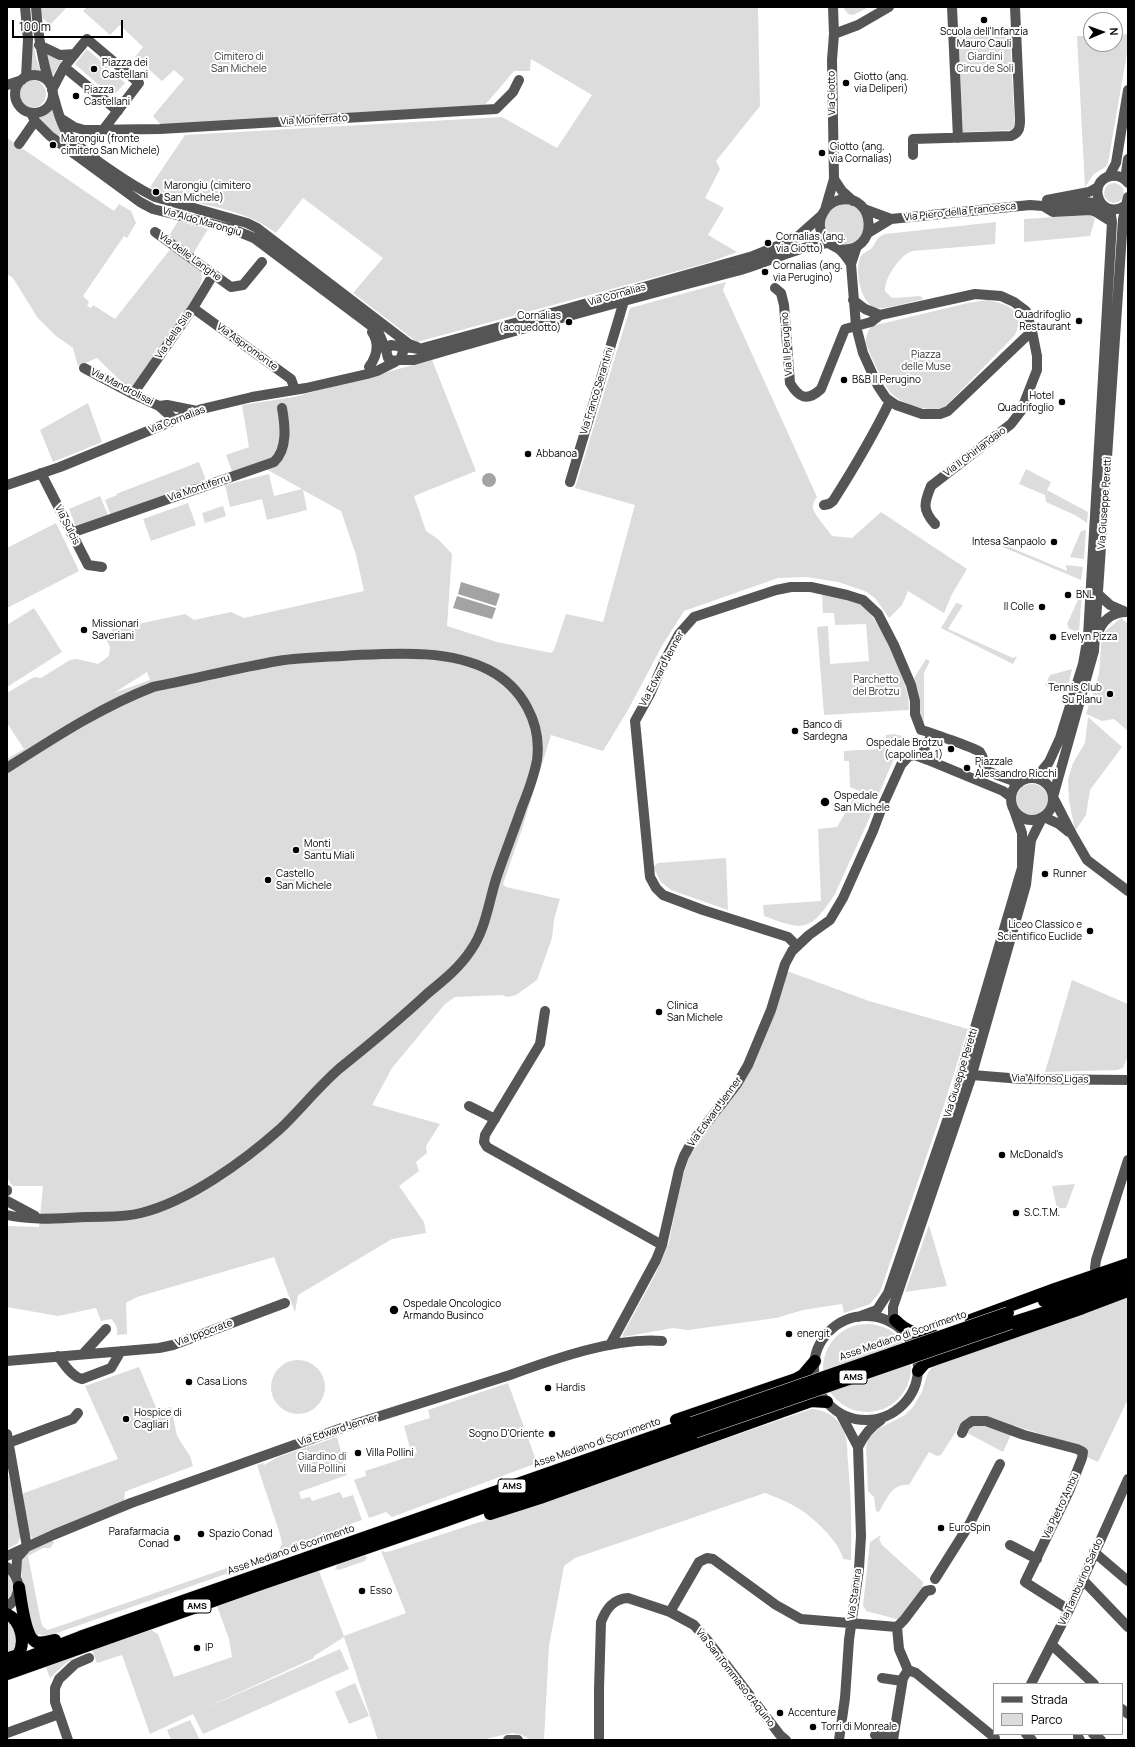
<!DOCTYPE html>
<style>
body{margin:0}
#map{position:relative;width:1135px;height:1747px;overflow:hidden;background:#fff;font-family:Manrope,sans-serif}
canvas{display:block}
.frame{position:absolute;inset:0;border:8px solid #000;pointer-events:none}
.legend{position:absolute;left:993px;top:1683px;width:130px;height:52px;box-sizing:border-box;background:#fff;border:1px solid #999;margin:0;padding:5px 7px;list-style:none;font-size:12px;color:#000}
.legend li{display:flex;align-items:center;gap:8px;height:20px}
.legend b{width:20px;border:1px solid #999}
.north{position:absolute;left:1083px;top:12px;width:40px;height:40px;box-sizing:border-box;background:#fff;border:1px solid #999;border-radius:50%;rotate:88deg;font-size:11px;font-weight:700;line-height:16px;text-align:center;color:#000}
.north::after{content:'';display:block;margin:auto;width:14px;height:18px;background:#000;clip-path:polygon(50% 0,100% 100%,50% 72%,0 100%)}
.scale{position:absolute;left:12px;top:20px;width:111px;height:18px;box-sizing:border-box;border:2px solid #000;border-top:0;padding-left:5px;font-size:12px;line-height:14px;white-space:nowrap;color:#000;-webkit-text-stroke:3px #fff;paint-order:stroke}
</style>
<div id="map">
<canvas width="1135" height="1747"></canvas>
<div class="frame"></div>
<ul class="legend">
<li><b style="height:5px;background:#555"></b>Strada</li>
<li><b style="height:11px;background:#dcdcdc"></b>Parco</li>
</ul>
<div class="north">N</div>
<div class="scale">100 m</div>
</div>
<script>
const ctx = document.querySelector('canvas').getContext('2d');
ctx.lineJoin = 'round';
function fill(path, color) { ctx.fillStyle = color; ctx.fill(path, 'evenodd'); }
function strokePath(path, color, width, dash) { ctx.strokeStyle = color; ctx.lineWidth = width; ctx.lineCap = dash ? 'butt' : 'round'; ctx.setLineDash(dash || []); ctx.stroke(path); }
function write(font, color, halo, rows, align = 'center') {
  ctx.font = font + ' Manrope,sans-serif'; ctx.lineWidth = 4; ctx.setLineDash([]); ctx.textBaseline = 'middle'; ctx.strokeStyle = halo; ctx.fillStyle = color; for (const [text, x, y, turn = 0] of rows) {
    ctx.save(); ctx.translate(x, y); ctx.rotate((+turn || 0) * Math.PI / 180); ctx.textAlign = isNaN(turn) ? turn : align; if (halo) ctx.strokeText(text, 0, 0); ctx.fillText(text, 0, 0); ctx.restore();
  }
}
const green = new Path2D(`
 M41 7H67L50 25 41 17Z
 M87 7H758L760 106 716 161 720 169 705 198 724 208 708 235 737 252 707 263 417 342 353 293 383 258 303 198 276 233C239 204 190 207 150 187L185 135 502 117 557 148 592 95 531 59 530 71H514L485 105 161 125 153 116 184 79 174 70 162 81 135 57 143 47 120 25 110 35 83 11Z
 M843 7H869L853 15 848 14Z
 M1010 33 1015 130 963 132 958 35Z
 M1128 34V47L1108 163 1107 166 1094 174 1085 187 1077 36H1091V44H1115V35Z
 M31 42H33L36 58 41 71H28Z
 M87 49 125 83 112 97 75 64Z
 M45 54 54 57 63 58 52 77Z
 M18 94a14 14 0 1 1 28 0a14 14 0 1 1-28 0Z
 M53 108 76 148 62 141 37 116 46 114Z
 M7 138 114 211 119 204 131 211 136 223 127 238 124 236 83 296 89 302 87 306 91 308 93 305 115 319 172 247 170 234 178 221 208 229 193 254C196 261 202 270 202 277 202 295 147 368 134 387L128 388 97 358 78 366 73 348 56 336 37 317 13 278 7 274Z
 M1104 193a10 10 0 1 1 20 0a10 10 0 1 1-20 0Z
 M825 224a20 20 0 1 1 40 0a20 20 0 1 1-40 0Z
 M1090 215 1095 219 1090 236 1024 242V219Z
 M996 222 995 244 913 251C900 254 884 279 885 291L891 297 894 298 920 296 924 299C914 301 884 310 876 308 860 304 854 268 861 256 863 253 868 251 871 249 878 241 874 239 885 234Z
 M726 282 723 290 817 497C814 501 812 505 813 509 815 515 828 530 832 536L852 538 881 512 967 569 952 594 944 613 908 591 902 605 889 618 875 598 865 591 838 582 807 577 778 578 684 611 663 644 628 710 603 751 551 735 522 829 503 884 506 887 560 899 554 919 552 938 537 980 516 995 508 997 502 995 455 997 445 1004 392 1068 372 1105 440 1124 426 1146 427 1153 416 1162 419 1171 399 1186 424 1222 426 1233 392 1239 298 1295 295 1312 274 1257 137 1297 126 1303 127 1334 117 1335C118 1328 116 1324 111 1319L101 1321 96 1308 58 1316 7 1307V1226L39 1227 43 1186H13L10 1183 7 1176V759L24 749 7 723V693L34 677 41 678 70 660 77 659 98 664 109 656 110 647 105 637 118 625 125 621 129 628 133 625 185 614 194 620 231 612 244 618 364 591 356 555 341 511 303 490 307 510 267 520 262 499 230 507 225 485 269 474 274 496 302 489 266 469 233 474 226 455 249 447 242 405 294 397 432 360 476 471 414 496 426 531 438 539 452 554 447 626 497 642 551 653 554 650 566 614 603 622 635 505 575 488 630 308ZM147 672 150 680 114 693Z
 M987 300C1007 304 1027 310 1015 335L945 407C930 413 902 405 891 393 885 386 868 351 866 343 865 337 868 330 872 326L968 303Z
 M88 403 102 442 53 462 40 430Z
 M199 462 206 480 111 516 105 500 117 495 116 494Z
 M1026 469 1051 482 1047 490 1088 512 1087 523 1075 515 1048 503 1046 502 1045 495 1019 484Z
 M100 496 108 515 77 529 69 509Z
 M188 503 196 525 151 541 143 519Z
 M223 506 226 516 205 523 202 513Z
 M56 523 79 571 7 608V548Z
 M1086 530 1084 559 1070 557 1081 531Z
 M990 539 1067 571 1066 565 1083 567 1081 580 993 543 985 548Z
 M1082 591 1079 632 1069 629 1067 624Z
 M822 594H827C838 597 854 599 862 605 879 618 901 668 906 689 908 696 909 703 909 710L824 715 817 627 828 626 830 664 869 661 866 624 835 625 834 613H823Z
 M956 603 963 605 948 629 1013 658 1017 656 1013 664 941 628Z
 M34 608 62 652 7 687V625Z
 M1121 618 1128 624V731L1114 719 1102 721 1086 714 1099 674 1102 634Z
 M926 659 930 661 924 673V727L921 724 918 692 914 678Z
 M1072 669 1066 694 1045 685 1050 675Z
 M1088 717 1122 747 1090 790 1086 815 1075 831 1069 800 1068 780 1073 763 1085 743Z
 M894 734 902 736 904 739 903 744 898 745 886 742V735Z
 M880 744 888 747 895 756 877 798 850 787 849 761H844V751L880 749Z
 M1016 800a16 16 0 1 1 32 0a16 16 0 1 1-32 0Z
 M853 799 873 810 835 894C810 932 804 931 764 916L763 905 821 901 818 829 837 827Z
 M726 858 728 910 671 890 661 882 653 867 658 863Z
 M787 971 869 1001 968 1029 943 1108 880 1292 870 1304 844 1313 842 1304 803 1310 776 1318 688 1330 673 1328 623 1337V1334L655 1275 669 1242 681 1181 690 1155 738 1090Z
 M1072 980 1128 1004V1056L1123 1068 1117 1070 1045 1072Z
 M1075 1184 1066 1208H1057L1052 1186Z
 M929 1225 947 1286 905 1292Z
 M1128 1297V1399L1098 1462 1087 1457V1448L1015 1426 1003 1452 958 1428 941 1455 937 1456 929 1452 909 1485C892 1483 887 1499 879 1512L876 1511 874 1497 868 1491 866 1447 868 1440 878 1429 905 1415 913 1407 922 1392 928 1372 934 1366Z
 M823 1368a44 44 0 1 1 88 0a44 44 0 1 1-88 0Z
 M271 1387a27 27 0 1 1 54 0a27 27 0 1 1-54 0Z
 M139 1367 157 1410 171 1407 177 1436 190 1456 193 1466 129 1490 125 1492 124 1502 33 1539 27 1531 23 1495 24 1493 118 1459 85 1386Z
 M508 1383 537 1463 392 1517 386 1512 369 1518 354 1480 366 1476 365 1471 405 1458V1457L417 1453 415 1446 410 1448 404 1426 430 1418 428 1410Z
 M811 1409C825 1409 839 1418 844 1432 848 1441 847 1452 848 1462 851 1494 852 1527 851 1560L843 1559C840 1542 811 1515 796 1507 786 1501 775 1497 765 1493L575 1558 564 1566 549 1646 544 1740H531L522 1735 512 1733 481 1740H378L344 1637 314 1656V1658L199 1711 340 1649 349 1669 203 1734 193 1714 150 1734 122 1655 97 1663 92 1650 151 1630 158 1634 174 1677 232 1657 229 1639 217 1606 318 1569 344 1636 406 1613 381 1551 386 1552 391 1551 575 1491Z
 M337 1437 347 1475 299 1492 301 1499 310 1497 312 1501 340 1492 343 1498 353 1495 362 1520 350 1524 352 1530 51 1635 44 1636 39 1634 37 1636C26 1623 23 1585 21 1566V1560L28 1552 53 1540 54 1543 50 1548H43L28 1556 41 1622 43 1627 48 1630 279 1550 282 1544 280 1534 257 1465 263 1463 264 1465 278 1457Z
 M7 1476H9L21 1533 18 1543 7 1549Z
 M881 1535 879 1539 882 1545 923 1582 921 1595 900 1620 866 1611 863 1605 870 1542Z
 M363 1554 367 1557 365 1561 339 1570 335 1569 338 1563Z
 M7 1573C16 1584 15 1590 7 1601Z
 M7 1620 9 1621 17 1636V1647L7 1655Z
 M75 1653 76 1657 67 1662 50 1678 45 1665Z
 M355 1683 369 1716 349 1724 335 1692Z
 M190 1720 200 1740H171L167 1730Z`);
const water = new Path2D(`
 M482 480a7 7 0 1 1 14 0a7 7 0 1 1-14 0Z
 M461 582 500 594 496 606 458 594Z
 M457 596 496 608 492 619 453 608Z`);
const minor = new Path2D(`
 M25 7 28 39 26 77
 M36 7C38 34 41 58 50 84
 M952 7 958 138
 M834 34 858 25 889 7
 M39 45 60 55 75 54
 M64 67 118 111
 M15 94a19 19 0 1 1 38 0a19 19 0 1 1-38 0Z
 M7 85 22 80
 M52 90 64 67 87 39 139 83 103 130
 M53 94C57 108 61 126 70 137 87 156 131 185 155 197L247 223 257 228 397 335 409 344 417 347
 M31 113 35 121 50 136 140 202 153 209 232 229 254 238 378 331 386 350
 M60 118 74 127 84 130 160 129 496 109 513 92 519 80
 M19 144 35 121
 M913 155V139L1011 136C1019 133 1020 128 1020 120L1015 7
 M1109 176 1116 163 1128 90
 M834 179 842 191 853 201
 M1125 179 1128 159
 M1128 183C1124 178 1118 175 1111 176 1085 181 1100 223 1126 205L1128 197
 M1047 200 1089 192 1098 187
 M1126 205 1123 219 1094 651 1053 797 1072 834 1087 860 1128 891
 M1043 206 1053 212 1091 210 1096 212 1112 222
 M864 209 891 219 1030 205 1043 206 1077 202 1101 203
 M825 210 834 179 832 60 834 34 833 7
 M155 232 231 287 243 285 262 262
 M868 233 891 219
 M857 246 851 264 856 326 863 353 878 386 886 398 896 405 922 414H940L948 411 1032 331
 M839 249C880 255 877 192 839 200 832 202 826 207 823 213 817 223 820 236 829 243 832 246 836 247 839 249 844 253 848 259 851 264
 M775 288 781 293 784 305 790 383C799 398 807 402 821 389L845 329 871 322 880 315 975 294 1001 296 1014 302 1026 311 1032 331 1037 356V370L1021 411 1011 424 931 486C924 503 922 510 935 524
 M853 300 865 309 880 315
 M193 308 291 379 295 390
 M401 347 403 352 400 360 392 361 388 358 386 350 391 345 419 349 566 309 753 256 795 239 822 215
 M400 360H414C520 329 626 300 733 272 765 264 795 247 828 243
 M369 367C377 356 380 344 372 332
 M84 368 133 394 159 406 175 420
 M133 394 193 308 213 275
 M159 406 167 405 197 411
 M41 473 88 565 102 567
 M570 482 624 301
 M7 485 60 467 202 409 252 397 306 388 367 374 377 371 395 362
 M824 505 829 504 833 501C854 468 873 436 890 401
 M71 533 274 462C288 449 285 425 282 408
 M1099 595 1110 605 1126 612
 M1097 635C1102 621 1110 613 1125 612
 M924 758C922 749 928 740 934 734
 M7 768C54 738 101 707 153 687 195 679 236 668 278 661 304 657 331 657 357 655 399 653 450 650 489 670 522 687 542 723 537 760 534 777 528 792 522 807 514 830 505 853 497 876 489 900 486 929 471 950 460 967 444 980 428 993 400 1019 370 1044 340 1068 318 1087 301 1109 280 1129 244 1161 189 1201 141 1213 123 1218 104 1216 86 1217 59 1218 33 1221 7 1215
 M1011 799a21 21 0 1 1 42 0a21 21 0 1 1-42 0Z
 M1036 778 1049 762 1060 738 1083 664 1088 636 1112 222 1110 209
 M1044 817 1059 824 1069 832
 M797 946 788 937 703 910 663 895 656 888 650 877 635 721 650 694 665 660 679 634 694 617 776 590 791 587H811L847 595 863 600 878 614 894 645 911 685 915 701V714L921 730C929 732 975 748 980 752 984 757 984 764 984 770L1019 783
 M545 1011 540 1044 485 1135 484 1142 487 1147 662 1245
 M972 1075 1022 1079 1128 1080
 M469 1106 495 1119
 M7 1190V1191
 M7 1201 35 1216
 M1097 1274 1095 1268 1096 1260 1128 1160
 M814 1368a52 52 0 1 1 104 0a52 52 0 1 1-104 0Z
 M858 1317 877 1310 888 1293 952 1106 1022 868V833L1014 810
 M897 1326 893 1316V1307L970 1081 1026 885 1031 840 1042 818
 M610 1345 656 1260 662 1245 679 1170 684 1156 690 1145 737 1084 748 1065 771 1010 785 964 792 951 809 935 830 920 843 898 873 831 882 807 901 765 909 756 915 755 928 760 1003 791 1011 797
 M83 1354 106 1329
 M58 1356C64 1364 72 1377 82 1379L111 1368 121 1351
 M7 1361 159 1348 173 1345 285 1303
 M962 1433 965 1426 972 1421H986L1024 1435 1077 1449 1083 1452 1082 1458 1070 1489 1025 1582 1069 1610
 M7 1434 27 1547
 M8 1443 73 1419 78 1413
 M858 1447C864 1435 870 1427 881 1420
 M1010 1545 1037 1559
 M1094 1552 1128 1581
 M7 1556 53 1535 131 1503 342 1428 510 1375C554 1359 615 1337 662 1341
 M7 1567C22 1578 22 1596 7 1607
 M16 1576 17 1558 25 1549
 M935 1579 969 1525 1000 1464
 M1082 1579 1128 1627
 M670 1612 699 1562 707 1558 713 1559 776 1605 801 1619 897 1627 904 1620 926 1591 931 1590
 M897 1627 899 1649 908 1670
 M1052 1645 1094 1684
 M908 1670 916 1673 995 1738
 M882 1678 902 1681
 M1031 1684 1069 1610 1128 1479
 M1122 1709 1128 1714
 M7 1733 59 1714
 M1026 1734 1032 1740
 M1078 1734V1737L1080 1740
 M1093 1734 1101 1740
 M875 1735 893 1738
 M68 1740 55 1702V1688L59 1679 75 1664 89 1658
 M508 1740H518
 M599 1740V1689L601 1622C606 1609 613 1599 628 1598L670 1612 694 1625 708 1641 780 1735 786 1740
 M839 1740 845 1698 849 1640 859 1569 861 1536 858 1447 840 1413
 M893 1740 903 1678 908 1670`);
const highway = new Path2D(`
 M1044 1301 1123 1273
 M895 1320C906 1331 916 1335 932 1334
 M971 1320 1055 1289 1128 1264
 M1011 1323 1055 1309 1128 1282
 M918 1371 925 1363 936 1359 1083 1308 1128 1291
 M676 1420 796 1379 803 1375 815 1361
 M490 1514 540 1498 811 1401 827 1402
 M19 1587C21 1599 25 1637 36 1642 42 1644 49 1641 55 1640
 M7 1614C21 1621 26 1642 18 1655L9 1658
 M7 1665 80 1637 692 1423
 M7 1674 261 1584 445 1521 695 1432`);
const highwayBridge = new Path2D(`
 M692 1423 1008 1313
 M695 1432 1011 1323`);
const markers = [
 [984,20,4,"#000"],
 [94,69,4,"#000"],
 [846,83,4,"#000"],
 [76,96,4,"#000"],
 [53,145,4,"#000"],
 [822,153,4,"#000"],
 [156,192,4,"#000"],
 [768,243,4,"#000"],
 [765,272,4,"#000"],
 [1079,321,4,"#000"],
 [569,322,4,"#000"],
 [844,380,4,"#000"],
 [1062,402,4,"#000"],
 [528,454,4,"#000"],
 [1054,542,4,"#000"],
 [1068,595,4,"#000"],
 [1042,607,4,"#000"],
 [84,630,4,"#000"],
 [1053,637,4,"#000"],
 [1110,694,4,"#000"],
 [795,731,4,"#000"],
 [951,749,4,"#000"],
 [967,768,4,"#000"],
 [825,802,5,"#000"],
 [296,850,4,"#000"],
 [1045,874,4,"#000"],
 [268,880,4,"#000"],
 [1090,931,4,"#000"],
 [659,1012,4,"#000"],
 [1002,1155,4,"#000"],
 [1016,1213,4,"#000"],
 [394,1310,5,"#000"],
 [789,1334,4,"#000"],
 [189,1382,4,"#000"],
 [548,1388,4,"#000"],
 [126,1419,4,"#000"],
 [552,1434,4,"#000"],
 [358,1453,4,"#000"],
 [941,1528,4,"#000"],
 [201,1534,4,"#000"],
 [177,1538,4,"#000"],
 [362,1591,4,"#000"],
 [197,1648,4,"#000"],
 [780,1713,4,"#000"],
 [813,1727,4,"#000"]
];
const shields = [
 [853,1377,28],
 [512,1486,28],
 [197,1606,28]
];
const shieldNames = [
 ["AMS",853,1377],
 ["AMS",512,1486],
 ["AMS",197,1606]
];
const poiNames = [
 ["Scuola dell'Infanzia",984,32,"center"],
 ["Mauro Cauli",984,44,"center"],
 ["Piazza dei",102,63],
 ["Castellani",102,75],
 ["Giotto (ang.",854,77],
 ["via Deliperi)",854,89],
 ["Piazza",84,90],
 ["Castellani",84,102],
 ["Marongiu (fronte",61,139],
 ["cimitero San Michele)",61,151],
 ["Giotto (ang.",830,147],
 ["via Cornalias)",830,159],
 ["Marongiu (cimitero",164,186],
 ["San Michele)",164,198],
 ["Cornalias (ang.",776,237],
 ["via Giotto)",776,249],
 ["Cornalias (ang.",773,266],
 ["via Perugino)",773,278],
 ["Quadrifoglio",1071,315,"right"],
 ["Restaurant",1071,327,"right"],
 ["Cornalias",561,316,"right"],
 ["(acquedotto)",561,328,"right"],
 ["B&B Il Perugino",852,380],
 ["Hotel",1054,396,"right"],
 ["Quadrifoglio",1054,408,"right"],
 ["Abbanoa",536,454],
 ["Intesa Sanpaolo",1046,542,"right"],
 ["BNL",1076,595],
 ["Il Colle",1034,607,"right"],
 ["Missionari",92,624],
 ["Saveriani",92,636],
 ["Evelyn Pizza",1061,637],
 ["Tennis Club",1102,688,"right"],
 ["Su Planu",1102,700,"right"],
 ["Banco di",803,725],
 ["Sardegna",803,737],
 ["Ospedale Brotzu",943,743,"right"],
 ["(capolinea 1)",943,755,"right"],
 ["Piazzale",975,762],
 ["Alessandro Ricchi",975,774],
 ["Ospedale",834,796],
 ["San Michele",834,808],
 ["Monti",304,844],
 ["Santu Miali",304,856],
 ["Castello",276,874],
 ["San Michele",276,886],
 ["Runner",1053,874],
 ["Liceo Classico e",1082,925,"right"],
 ["Scientifico Euclide",1082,937,"right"],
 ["Clinica",667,1006],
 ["San Michele",667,1018],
 ["McDonald's",1010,1155],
 ["S.C.T.M.",1024,1213],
 ["Ospedale Oncologico",403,1304],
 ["Armando Businco",403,1316],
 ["energit",797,1334],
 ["Casa Lions",197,1382],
 ["Hardis",556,1388],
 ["Hospice di",134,1413],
 ["Cagliari",134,1425],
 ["Sogno D'Oriente",544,1434,"right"],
 ["Villa Pollini",366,1453],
 ["EuroSpin",949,1528],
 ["Parafarmacia",169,1532,"right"],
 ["Conad",169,1544,"right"],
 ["Spazio Conad",209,1534],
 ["Esso",370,1591],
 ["IP",205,1648],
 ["Accenture",788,1713],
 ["Torri di Monreale",821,1727]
];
const parkNames = [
 ["Cimitero di",239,57],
 ["San Michele",239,69],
 ["Giardini",985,57],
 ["Circu de Soli",985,69],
 ["Piazza",926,355],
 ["delle Muse",926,367],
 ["Parchetto",876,680],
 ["del Brotzu",876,692],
 ["Giardino di",322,1457],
 ["Villa Pollini",322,1469]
];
const streetNames = [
 ["Via Giotto",832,93,-91],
 ["Via Monferrato",314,120,-3],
 ["Via Piero della Francesca",960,212,-6],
 ["Via Aldo Marongiu",202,222,16],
 ["Via delle Langhe",190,257,36],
 ["Via Cornalias",617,295,-16],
 ["Via della Sila",174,335,-55],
 ["Via Il Perugino",787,344,-94],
 ["Via Aspromonte",247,347,36],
 ["Via Mandrolisai",122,387,27],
 ["Via Franco Serantini",597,391,-73],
 ["Via Cornalias",177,420,-21],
 ["Via Il Ghirlandaio",975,452,-37],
 ["Via Montiferru",199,488,-19],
 ["Via Giuseppe Peretti",1105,503,-86],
 ["Via Sulcis",67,525,63],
 ["Via Edward Jenner",662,669,-62],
 ["Via Giuseppe Peretti",961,1073,-73],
 ["Via Alfonso Ligas",1050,1079,1],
 ["Via Edward Jenner",715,1112,-54],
 ["Via Ippocrate",204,1333,-20],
 ["Asse Mediano di Scorrimento",903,1336,-19],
 ["Via Edward Jenner",338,1430,-18],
 ["Asse Mediano di Scorrimento",597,1443,-19],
 ["Via Pietro Ambu",1061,1506,-65],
 ["Asse Mediano di Scorrimento",291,1550,-19],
 ["Via Tamburino Sardo",1081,1582,-66],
 ["Via Stamira",855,1594,-82],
 ["Via San Tommaso d'Aquino",735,1678,52]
];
fill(green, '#dcdcdc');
fill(water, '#a3a3a3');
strokePath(highway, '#dbdbdb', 13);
strokePath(minor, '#555', 10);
strokePath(highway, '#000', 12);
strokePath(highwayBridge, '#dbdbdb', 13, []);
strokePath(highwayBridge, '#000', 12);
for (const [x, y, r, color] of markers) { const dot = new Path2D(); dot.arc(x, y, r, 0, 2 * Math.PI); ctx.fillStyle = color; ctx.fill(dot); strokePath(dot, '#fff', 1.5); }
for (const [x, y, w] of shields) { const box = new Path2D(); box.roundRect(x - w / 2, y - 7, w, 14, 3); ctx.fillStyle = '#fff'; ctx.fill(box); strokePath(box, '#000', 1); }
write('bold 9px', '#000', null, shieldNames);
write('10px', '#000', '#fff', poiNames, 'left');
write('10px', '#333', '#fff', parkNames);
write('10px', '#000', '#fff', streetNames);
</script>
